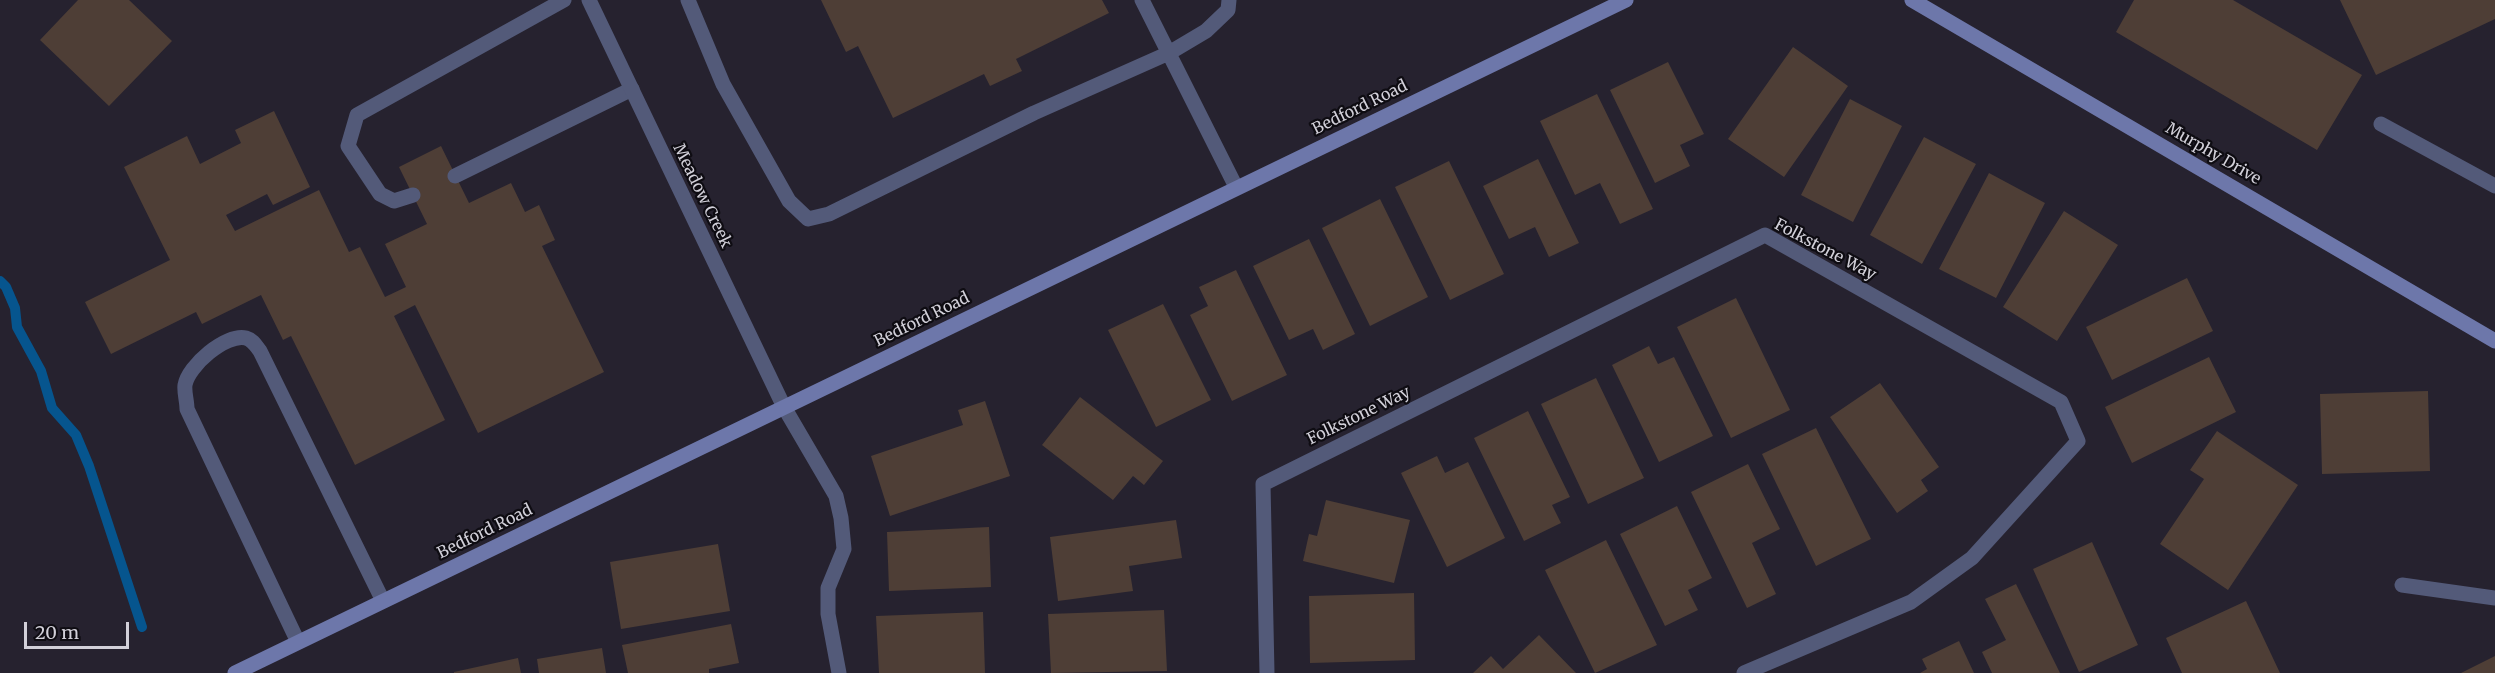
<!DOCTYPE html>
<style>
body{margin:0}
#map{position:relative;width:2495px;height:673px;overflow:hidden;background:#26222f;font-family:Merriweather,serif}
canvas{display:block}
.scale{position:absolute;left:24px;top:622px;width:105px;height:27px;box-sizing:border-box;border:3px solid #d2d0d9;border-top:0;padding-left:8px;font-size:18px;line-height:21px;white-space:nowrap;color:#d2d0d9;-webkit-text-stroke:4px #0e0c12;paint-order:stroke}
</style>
<div id="map">
<canvas width="2495" height="673"></canvas>
<div class="scale">20 m</div>
</div>
<script>
const ctx = document.querySelector('canvas').getContext('2d');
ctx.lineJoin = 'round';
function strokePath(path, color, width, dash) { ctx.strokeStyle = color; ctx.lineWidth = width; ctx.lineCap = dash ? 'butt' : 'round'; ctx.setLineDash(dash || []); ctx.stroke(path); }
function fill(path, color) { ctx.fillStyle = color; ctx.fill(path, 'evenodd'); }
function write(font, color, halo, rows, align = 'center') {
  ctx.font = font + ' Merriweather,serif'; ctx.lineWidth = 4.5; ctx.setLineDash([]); ctx.textBaseline = 'middle'; ctx.strokeStyle = halo; ctx.fillStyle = color; for (const [text, x, y, turn = 0] of rows) {
    ctx.save(); ctx.translate(x, y); ctx.rotate((+turn || 0) * Math.PI / 180); ctx.textAlign = isNaN(turn) ? turn : align; if (halo) ctx.strokeText(text, 0, 0); ctx.fillText(text, 0, 0); ctx.restore();
  }
}
const stream = new Path2D(`
 M0 281 6 287 15 308 17 327 41 371 52 408 76 435 89 466 142 627`);
const building = new Path2D(`
 M78 0H129L172 41 109 106 40 40Z
 M821 0H1102L1109 13 1016 59 1022 71 990 86 984 74 893 118 858 46 846 52Z
 M2134 0H2233L2362 75 2317 150 2116 32Z
 M2340 0H2495V19L2376 75Z
 M1793 47 1848 86 1784 177 1728 139Z
 M1668 62 1704 134 1680 145 1690 166 1655 183 1610 90Z
 M1597 94 1653 209 1620 224 1600 183 1575 195 1540 121Z
 M1850 99 1902 126 1853 222 1801 195Z
 M274 111 310 187 273 205 267 194 226 215 235 231 319 190 349 252 360 247 385 297 406 287 385 244 427 224 399 167 441 146 469 203 511 183 525 212 539 205 555 240 542 246 604 372 478 433 415 305 394 316 445 420 355 465 291 336 283 340 261 295 202 324 196 312 111 354 85 302 170 260 124 167 187 136 200 164 241 143 235 130Z
 M1924 137 1976 164 1922 264 1870 235Z
 M1538 159 1579 243 1549 257 1535 227 1509 239 1483 186Z
 M1449 161 1504 274 1450 300 1395 187Z
 M1989 173 2045 203 1996 298 1939 269Z
 M1380 199 1428 297 1370 326 1322 228Z
 M2064 211 2118 245 2057 341 2003 307Z
 M1309 239 1355 334 1323 350 1313 329 1289 340 1253 266Z
 M1236 270 1287 375 1232 401 1190 315 1208 306 1199 287Z
 M2187 278 2213 331 2112 380 2086 327Z
 M1736 298 1790 410 1731 438 1677 327Z
 M1163 304 1211 400 1156 427 1108 330Z
 M1649 346 1658 364 1674 357 1713 436 1659 462 1612 365Z
 M2209 357 2236 412 2132 463 2105 407Z
 M1596 378 1644 478 1588 504 1541 404Z
 M1880 383 1939 467 1921 480 1928 491 1897 513 1830 417Z
 M2428 391 2430 471 2322 474 2320 394Z
 M1080 397 1163 461 1144 485 1133 476 1113 500 1042 445Z
 M985 401 1010 476 890 516 871 456 963 425 958 410Z
 M1528 411 1570 497 1552 505 1561 523 1524 541 1474 438Z
 M1816 428 1871 539 1816 566 1762 454Z
 M2217 431 2298 485 2228 590 2160 544 2204 479 2190 470Z
 M1437 456 1445 473 1468 462 1505 538 1447 567 1401 473Z
 M1748 464 1780 529 1752 543 1776 594 1747 608 1691 492Z
 M1326 500 1410 520 1394 583 1303 561 1309 534 1317 536Z
 M1677 506 1712 578 1688 590 1698 610 1665 626 1620 534Z
 M1176 520 1182 558 1129 566 1133 591 1058 601 1050 537Z
 M989 527 991 587 889 591 887 532Z
 M1606 540 1657 645 1595 673 1545 570Z
 M2092 542 2138 645 2079 672 2033 569Z
 M718 544 730 611 621 629 610 562Z
 M2016 584 2060 673H1992L1982 652 2006 640 1985 599Z
 M1414 593 1415 660 1310 663 1309 596Z
 M2246 601 2280 673H2182L2166 638Z
 M1164 610 1167 671 1051 673 1048 614Z
 M983 612 985 673H879L876 616Z
 M731 624 739 663 709 669V673H628L622 645Z
 M1539 635 1576 673H1473L1491 656 1503 669Z
 M1959 641 1974 673H1920L1927 669 1922 659Z
 M602 648 606 673H539L537 659Z
 M2495 656V673H2461Z
 M518 658 521 673H454V672Z`);
const service = new Path2D(`
 M688 0 723 84 789 201 808 219 829 214 1034 113 1169 53 1206 31 1228 10 1229 0
 M1142 0 1236 187
 M2381 124 2495 186
 M455 176 632 89
 M413 195 394 201 380 194 348 146 357 115 564 0
 M298 642 187 409C187 401 184 392 185 385 188 366 226 333 246 338 253 340 256 346 260 351L383 601`);
const minor = new Path2D(`
 M589 0 784 407 836 496 841 518 844 549 828 588V614L839 673
 M2402 585 2495 598
 M1267 673 1263 484 1765 235 2061 402 2078 441 1972 558 1911 602 1744 673`);
const secondary = new Path2D(`
 M1912 0 2495 341
 M235 673 1626 0`);
const streetNames = [
 ["Bedford Road",1360,108,-26],
 ["Murphy Drive",2213,154,30],
 ["Meadow Creek",702,196,64],
 ["Folkstone Way",1825,250,28],
 ["Bedford Road",922,320,-26],
 ["Folkstone Way",1359,416,-26],
 ["Bedford Road",485,532,-26]
];
strokePath(stream, '#06558e', 10);
fill(building, '#4e3e36');
strokePath(service, '#535a79', 15);
strokePath(minor, '#535a79', 15);
strokePath(secondary, '#6d77aa', 15);
write('16px', '#d2d0d9', '#0e0c12', streetNames);
</script>
